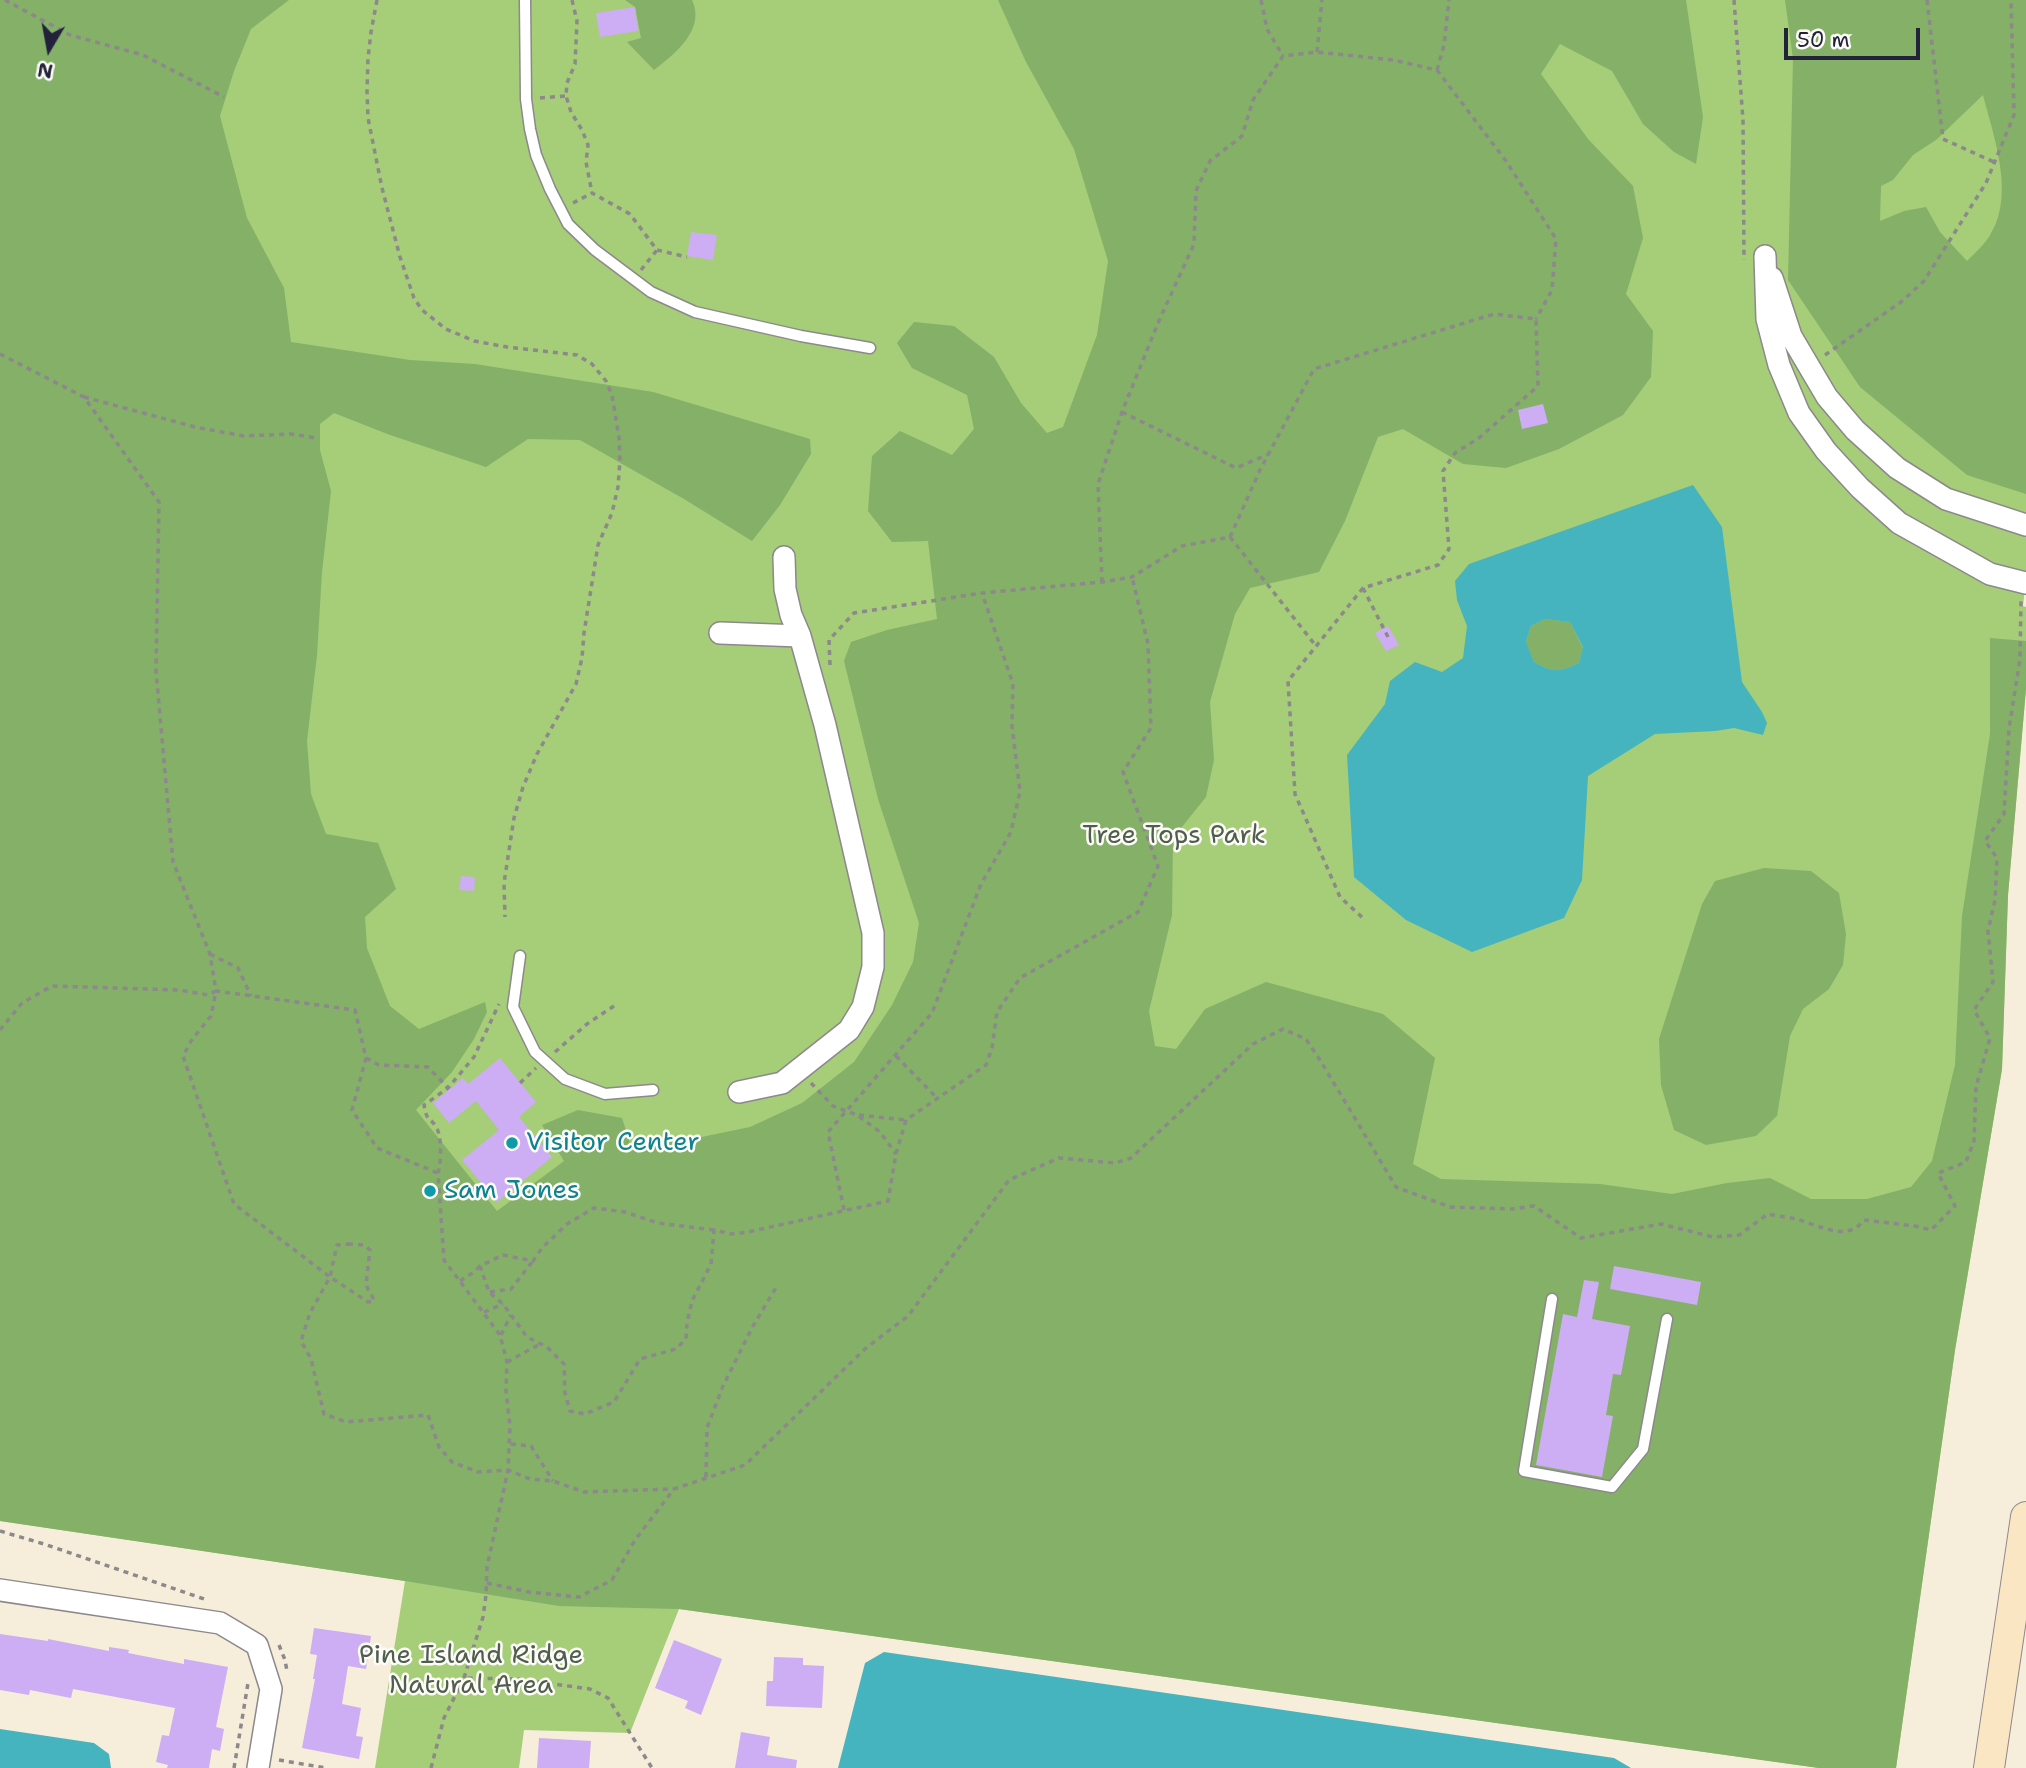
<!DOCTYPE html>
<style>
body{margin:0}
#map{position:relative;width:2026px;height:1768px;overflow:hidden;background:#f6eddb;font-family:"Shantell Sans",sans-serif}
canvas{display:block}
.north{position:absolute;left:14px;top:14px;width:70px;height:70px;-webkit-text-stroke:5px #fdfcf7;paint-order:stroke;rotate:190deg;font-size:19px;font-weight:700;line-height:28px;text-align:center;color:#22223b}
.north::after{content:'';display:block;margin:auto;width:24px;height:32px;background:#22223b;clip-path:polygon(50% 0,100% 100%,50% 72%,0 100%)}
.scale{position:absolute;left:1784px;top:28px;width:136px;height:32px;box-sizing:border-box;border:4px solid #22223b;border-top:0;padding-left:9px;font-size:21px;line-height:24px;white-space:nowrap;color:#22223b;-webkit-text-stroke:5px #fdfcf7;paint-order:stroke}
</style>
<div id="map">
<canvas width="2026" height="1768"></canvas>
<div class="north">N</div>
<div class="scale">50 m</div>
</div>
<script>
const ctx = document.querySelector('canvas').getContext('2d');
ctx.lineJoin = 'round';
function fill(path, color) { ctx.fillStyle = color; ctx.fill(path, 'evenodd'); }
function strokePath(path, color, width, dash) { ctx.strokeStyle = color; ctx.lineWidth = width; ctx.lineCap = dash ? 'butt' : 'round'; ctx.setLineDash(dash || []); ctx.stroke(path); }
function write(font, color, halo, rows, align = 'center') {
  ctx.font = font + ' "Shantell Sans",sans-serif'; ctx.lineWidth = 5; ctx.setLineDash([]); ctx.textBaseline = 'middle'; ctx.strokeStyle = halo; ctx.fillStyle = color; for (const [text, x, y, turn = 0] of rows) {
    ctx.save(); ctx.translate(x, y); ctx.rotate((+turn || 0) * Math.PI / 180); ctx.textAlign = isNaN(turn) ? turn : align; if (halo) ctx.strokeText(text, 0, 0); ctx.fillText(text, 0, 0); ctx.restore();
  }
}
const green = new Path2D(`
 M0 0H2026V578L2023 606 2026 607V689L2008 895 2002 1069 1955 1350 1896 1768H1819L679 1609 630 1733 524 1730 519 1768H375L405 1581 0 1521Z`);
const forest = new Path2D(`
 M0 0H289L251 29 234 71 220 116 247 218 284 288 291 342 410 360 475 364 653 392 810 439 811 454 780 505 752 541 684 499 580 440 528 439 486 467 390 435 334 413 320 424V450L331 491 322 572 317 655 307 741 311 794 326 834 378 843 396 889 365 917 367 948 390 1006 419 1029 485 1002 487 1012 474 1039 452 1072 416 1110 497 1211 564 1161 542 1125 578 1110 622 1118 630 1143 692 1139 750 1127 802 1103 854 1062 892 1005 913 962 919 923 878 799 844 661 851 642 887 630 937 619 928 541 892 542 868 511 872 456 900 431 952 455 974 429 967 395 912 368 897 343 914 322 954 326 994 357 1021 403 1047 433 1063 427 1097 335 1108 261 1074 149 1026 62 998 0H1686L1703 117 1696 164 1674 152 1643 124 1612 71 1560 44 1541 74 1588 139 1633 186 1643 238 1626 294 1653 331 1651 377 1623 415 1559 449 1506 468 1463 464 1403 429 1378 437 1345 521 1319 572 1250 588 1235 614 1210 702 1214 760 1206 797 1173 838 1172 915 1149 1011 1155 1046 1176 1049 1205 1009 1266 982 1383 1014 1435 1058 1413 1164 1441 1179 1600 1184 1672 1194 1727 1183 1770 1178 1811 1199H1867L1911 1187 1932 1161 1955 1065 1962 916 1990 734V638L2026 641V689L2008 895 2002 1069 1955 1350 1896 1768H1819L679 1609 559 1606 405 1581 0 1521Z
 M625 0H692C706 29 675 54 654 70L627 42 641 38 635 7Z
 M1785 0H2026V494L1967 475 1860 387 1788 280 1793 59ZM1983 95C1994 138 2016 196 1989 237 1983 246 1974 254 1967 261L1940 232 1926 207 1904 211 1880 221 1881 186 1893 180 1913 155 1936 140Z
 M1545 619 1570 622 1583 648 1579 663C1558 672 1554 673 1534 662L1526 643 1531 626Z
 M1764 868 1811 871 1839 893 1846 934 1843 965 1829 989 1803 1009 1790 1036 1777 1116 1756 1136 1706 1145 1674 1130 1661 1085 1659 1039 1702 904 1715 881Z`);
const water = new Path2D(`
 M1693 485 1722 527 1742 682 1762 712 1767 723 1763 735 1734 728 1715 731 1655 734 1588 776 1582 880 1564 918 1472 952 1406 920 1354 877 1347 755 1385 704 1390 681 1415 662 1442 672 1463 658 1467 626 1457 600 1455 581 1469 564ZM1545 619 1570 622 1583 647 1579 663C1558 672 1554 673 1534 662L1526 642 1531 626Z
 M884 1652 1614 1758 1631 1768H838L865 1663Z
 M0 1729 94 1743 109 1754 111 1768H0Z`);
const building = new Path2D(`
 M635 7 638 31 600 37 596 13Z
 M691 232 717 235 713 260 687 256Z
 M1543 404 1548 423 1522 429 1518 410Z
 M1388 626 1399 645 1386 651 1375 633Z
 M461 876 475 877 474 891 459 890Z
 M500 1058 536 1102 519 1117 552 1157 497 1202 462 1160 499 1130 476 1101 449 1123 433 1103 463 1078 468 1084Z
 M1614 1266 1701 1282 1697 1305 1610 1289Z
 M1584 1280 1599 1282 1592 1319 1630 1326 1621 1375 1613 1374 1606 1415 1613 1416 1602 1477 1536 1465 1563 1314 1577 1317Z
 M314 1628 371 1636 366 1669 348 1666 342 1704 361 1708 356 1736 363 1737 359 1759 302 1748 315 1679H313L317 1655 310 1654Z
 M0 1634 48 1641V1639L109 1651V1647L129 1650 128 1653 184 1664V1659L228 1667 216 1727 224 1729 220 1751 212 1749 209 1768H167L168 1765 156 1762 162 1735 169 1736 175 1708 73 1689 71 1698 30 1690 29 1695 0 1690Z
 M674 1640 722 1659 701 1715 685 1708 688 1701 655 1688Z
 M774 1657 803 1658V1665L824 1666 822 1708 766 1706 767 1681H773Z
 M741 1732 770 1737 767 1755 797 1760 796 1768H735Z
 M539 1738 591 1741 589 1768H537Z`);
const path = new Path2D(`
 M5 0 70 35 143 55 224 97
 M377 0 371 32 368 58 367 92 368 118 382 188 400 257 414 298 422 310 446 329 474 341 507 347 577 355 592 364 606 381 612 395 619 438 620 459 618 487 612 513 598 545 584 633 582 658 576 684 537 754 523 787 514 818 504 883 505 917
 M572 0 577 21 575 64 567 83 566 96 571 112 582 130 588 145 586 162 592 193
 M1261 0 1267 29 1283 56
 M1734 0 1743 120 1744 260
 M1927 0 1943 139 1994 162
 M1317 52 1322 0
 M1437 70 1444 45 1449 0
 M540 98 566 96
 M573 203 592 193 630 214 657 250 687 257
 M641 270 657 250
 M0 354 84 397 159 502 156 671 173 862 210 954 216 991 355 1010 366 1058 352 1110 377 1148 438 1173
 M1825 355 1901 302 1924 281 1986 183 2014 115 2011 0
 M84 397 195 427 244 436 291 434 316 438
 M1122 412 1236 468 1269 454
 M1230 537 1316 646
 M1102 582 1098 484 1122 412 1158 323 1194 244 1196 191 1210 161 1242 136 1253 100 1283 56 1317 52 1393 60 1437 70 1506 161 1556 239 1552 290 1536 319
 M1363 588 1389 639
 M830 665 829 640 854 613 982 593 1102 582 1132 577 1182 546 1230 537 1260 470 1314 369 1494 314 1536 319 1538 386 1479 438 1455 453 1443 471 1449 549 1438 565 1363 588 1288 681 1295 794 1340 897 1364 919
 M210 954 238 968 251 996
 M0 1030 22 1003 52 986 179 990 208 995 216 991 211 1016 191 1041 183 1056 234 1204 330 1277 310 1313 301 1341 311 1359 324 1414 346 1422 428 1415 439 1447 452 1462 478 1472 508 1470 530 1479 553 1481 584 1492 674 1489
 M555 1052 587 1024 617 1004
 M896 1056 937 1098
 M366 1058 379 1065 428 1067 448 1088
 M520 1083 536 1068
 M811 1083 833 1106 857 1115 880 1132 896 1154
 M859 1115 906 1120
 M844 1210 828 1132 932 1013 981 884 1011 832 1020 791 1012 726 1013 684 982 593
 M714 1230 658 1223 625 1212 594 1208 567 1224 542 1248 533 1261 503 1255 480 1266 489 1292 503 1304 527 1337 547 1347 564 1364 565 1393 570 1411 585 1414 614 1402 640 1359 676 1349 686 1339 687 1323 692 1301 711 1264 714 1230 731 1234 748 1232 888 1201 896 1154 906 1120 986 1065 992 1048 997 1012 1020 978 1138 912 1158 866 1123 772 1151 728 1148 644 1132 577
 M348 1244 364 1245 370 1250 366 1284C368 1291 372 1294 374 1301L368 1302 330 1277 337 1245Z
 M460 1281 474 1272 480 1266
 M490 1292 511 1289 533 1261
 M484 1312 503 1304
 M501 1335 511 1315
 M507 1362 540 1344
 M511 1444 531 1446 553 1481
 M706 1477 707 1428 723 1386 753 1326 777 1286
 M0 1531 44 1544 207 1600
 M487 1583 529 1592 579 1597 612 1580 635 1540 674 1489 745 1465 866 1348 908 1316 1009 1180 1059 1158 1115 1163 1131 1158 1253 1044 1283 1029 1306 1039 1320 1060 1396 1187 1450 1207 1512 1209 1534 1206 1581 1238 1661 1224 1713 1237 1739 1235 1768 1214C1777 1216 1787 1217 1796 1219 1819 1225 1847 1243 1864 1220L1915 1226 1931 1230 1955 1206 1938 1173 1966 1162 1974 1141 1976 1087 1990 1038 1974 1010 1993 982 1988 931 1995 900 1997 858 1985 841 2004 814 2009 729 2020 659 2021 601
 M279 1645 285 1660 287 1671
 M464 1678 483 1617 486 1595 487 1567 508 1470 510 1426 506 1391 507 1362 500 1335 444 1260 438 1173C441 1165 442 1137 437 1129 431 1116 427 1124 424 1105L448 1088 474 1057 499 1004
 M279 1760 326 1768
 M234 1768 248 1683
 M431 1768 444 1718 464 1678 517 1679 590 1689 608 1698 652 1768`);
const service = new Path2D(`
 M525 0 526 99 530 129 536 155 550 189 568 224 595 250 651 292 695 312 801 336 870 348
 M520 956 513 1007 535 1052 565 1079 605 1094 653 1090
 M1552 1299 1524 1471 1612 1487 1643 1449 1667 1319`);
const minor = new Path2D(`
 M1765 256 1767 319 1779 365 1799 413 1826 451 1860 488 1899 523 1990 574 2026 583
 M1772 278 1791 336 1827 397 1855 430 1897 468 1946 499 2026 525
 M720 633 800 636
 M739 1092 782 1083 849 1030 863 1007 873 967V933L825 725 800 636 791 615 785 589 784 557
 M0 1590 220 1623 257 1645 271 1689 258 1768`);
const secondary = new Path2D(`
 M1989 1768 2026 1517`);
const markers = [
 [512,1143,7,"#0f9aa8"],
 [430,1191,7,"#0f9aa8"]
];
const parkNames = [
 ["Tree Tops Park",1174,836],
 ["Pine Island Ridge",471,1656],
 ["Natural Area",471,1686]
];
const cultureNames = [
 ["Visitor Center",526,1143],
 ["Sam Jones",444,1191]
];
fill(green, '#a6cd78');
fill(forest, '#84b068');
fill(water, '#45b4be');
fill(building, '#cdadf3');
strokePath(service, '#8c888b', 13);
strokePath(minor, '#8c888b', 24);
strokePath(secondary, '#8c888b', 32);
strokePath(path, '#8c888b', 3.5, [5, 5]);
strokePath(service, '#fff', 10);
strokePath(minor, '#fff', 21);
strokePath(secondary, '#fbe6c4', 30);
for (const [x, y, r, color] of markers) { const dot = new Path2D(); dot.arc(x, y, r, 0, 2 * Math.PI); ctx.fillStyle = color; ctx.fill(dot); strokePath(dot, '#fdfcf7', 2.5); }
write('26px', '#505e50', '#fdfcf7', parkNames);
write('26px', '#0d838f', '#fdfcf7', cultureNames, 'left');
</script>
